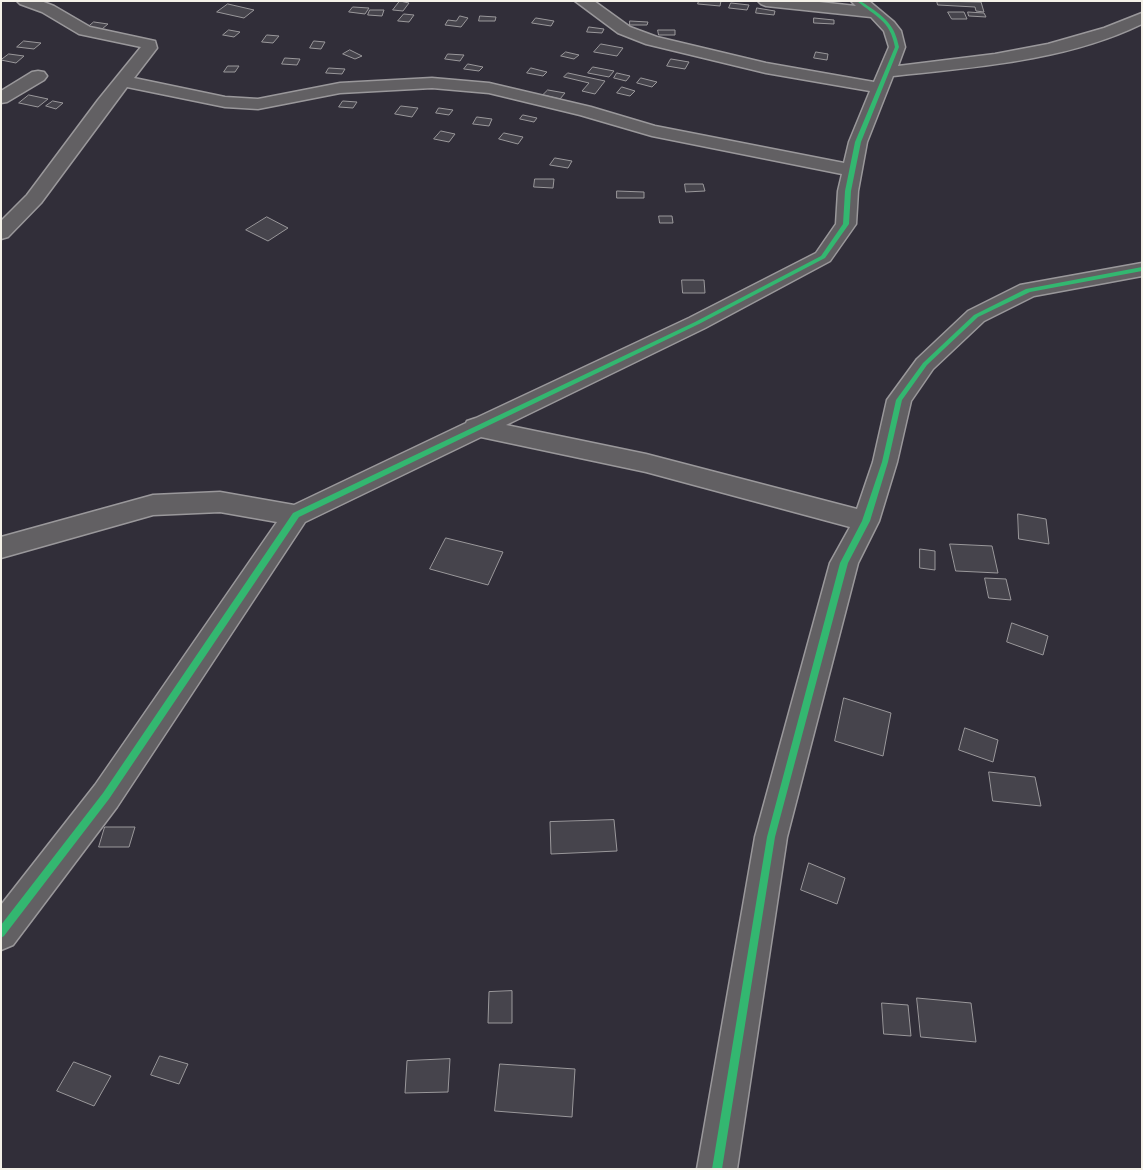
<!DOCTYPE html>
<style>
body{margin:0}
#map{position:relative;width:1143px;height:1170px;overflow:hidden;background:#312e39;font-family:Itim,sans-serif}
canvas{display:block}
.frame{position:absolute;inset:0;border:2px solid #f4f1e8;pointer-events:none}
</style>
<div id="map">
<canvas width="1143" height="1170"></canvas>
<div class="frame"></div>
</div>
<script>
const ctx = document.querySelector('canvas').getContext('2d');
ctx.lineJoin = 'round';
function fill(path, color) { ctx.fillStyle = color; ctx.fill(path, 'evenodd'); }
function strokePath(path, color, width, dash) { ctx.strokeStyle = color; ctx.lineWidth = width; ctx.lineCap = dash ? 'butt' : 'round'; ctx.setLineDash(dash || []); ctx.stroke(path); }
const building = new Path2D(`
 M400 1 409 3 403 11 393 10Z
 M699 1H721L720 6 698 4Z
 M937 1 981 2 984 12 976 11 975 7 938 5Z
 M731 3 749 5 747 10 729 8Z
 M228 4 254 10 244 18 217 12Z
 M353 7 369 8 365 14 349 12Z
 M757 8 775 11 774 15 756 13Z
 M370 10H384L382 16 368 15Z
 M948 12H964L967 19H952Z
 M968 12 984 13 986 17 969 16Z
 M404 14 414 15 409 22 398 21Z
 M460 16 468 18 461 27 445 25 448 20 456 21Z
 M480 16 496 17 495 21H479Z
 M536 18 554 21 551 26 532 23Z
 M814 18 834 20V24L814 23Z
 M630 21 648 22 647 25H630Z
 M94 22 108 24 102 29 88 27Z
 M589 27 604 29 602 33 587 32Z
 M229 30 240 32 234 37 223 35Z
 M658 30H675V35H659Z
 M267 35 279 36 273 43 262 42Z
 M24 41 41 43 34 49 17 47Z
 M314 41 325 42 321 49 310 48Z
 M601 44 623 48 617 56 594 52Z
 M350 50 362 56 355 59 343 54Z
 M566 52 579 55 574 59 561 56Z
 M816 52 828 54 827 60 814 58Z
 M9 54 24 56 16 63 1 60Z
 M448 54 464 55 460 61 445 59Z
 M285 58 300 59 297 65 282 64Z
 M671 59 689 62 685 69 667 66Z
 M468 64 483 67 479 71 464 69Z
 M228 66H239L235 72H224Z
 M593 67 614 71 609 77 588 73Z
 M329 68 345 69 342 74 326 73Z
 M531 68 547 72 543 76 527 73Z
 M568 73 605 81 595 94 582 91 589 83 564 77Z
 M617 73 630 76 626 81 614 78Z
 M641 78 657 82 652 87 637 83Z
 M622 87 635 91 630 96 617 93Z
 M548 90 565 93 560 99 543 95Z
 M29 95 48 99 38 107 19 103Z
 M53 101 63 103 56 109 46 106Z
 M343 101 357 102 353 108 339 107Z
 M401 106 418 108 412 117 395 114Z
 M439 108 453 110 449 115 436 113Z
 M523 115 537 118 534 122 520 119Z
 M477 117 492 119 489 126 473 124Z
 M441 131 455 134 449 142 434 139Z
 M504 133 523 137 518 144 499 139Z
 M555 158 572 161 568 168 550 165Z
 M535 179H554L553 188 534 187Z
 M685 184H703L705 191 686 192Z
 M617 191 644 192V198H617Z
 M659 216H672L673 223H660Z
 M267 217 288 228 268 241 246 230Z
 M682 280H704L705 293H683Z
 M1018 514 1046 519 1049 544 1019 539Z
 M446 538 503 552 488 585 430 569Z
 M950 544 992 546 998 573 956 571Z
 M920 549 935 551V570L920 568Z
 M985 578 1006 579 1011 600 989 598Z
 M1012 623 1048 636 1043 655 1007 642Z
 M844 698 891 713 883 756 835 741Z
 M965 728 998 740 993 762 959 750Z
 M989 772 1035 777 1041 806 993 801Z
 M614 820 617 851 551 854 550 822Z
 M105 827H135L129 847H99Z
 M809 863 845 878 837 904 801 890Z
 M512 991V1023H488L489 992Z
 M917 998 971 1003 976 1042 921 1037Z
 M882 1003 908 1005 911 1036 884 1034Z
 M160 1056 188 1064 179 1084 151 1075Z
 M450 1059 448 1092 405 1093 407 1061Z
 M74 1062 111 1076 94 1106 57 1091Z
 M500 1064 575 1069 572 1117 495 1111Z`);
const minor = new Path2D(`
 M17 1H41L54 6 90 27 155 41 157 48 134 78 225 97 258 99 340 83 432 78 489 83 591 107 655 126 844 163 849 142 870 91 766 73 646 44 618 33 575 1H594L630 27 657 37 766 63 874 82 889 47 884 31 871 17 766 6 761 4 758 1H810L856 6 851 1H869L894 22 901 31 905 47 898 66 995 54 1048 44 1104 28 1142 13V24C1066 61 976 67 893 76L867 142 858 191 856 224 830 261 705 328 506 425 646 454 857 509 873 462 887 400 917 359 968 311 1020 285 1142 263V276L1034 296 984 321 933 369 911 401 897 462 879 521 858 563 787 837 737 1169H697L755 837 830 563 850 527 646 472 481 437 305 522 117 807 13 945 1 950V905L95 785 277 522 220 512 153 515 1 558V537L153 495 220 492 294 505 466 423 467 421 476 418 689 318 816 253 836 224 838 191 842 174 652 136 580 115 489 93 432 88 340 93 258 109 225 107 127 87 41 203 8 237 1 239V221L27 195 98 100 141 47 79 34 42 12 20 4Z
 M38 71 44 72 47 76 44 80 7 102 1 103V91L32 72Z`);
const cycleway = new Path2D(`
 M857 1C863 1 866 5 871 8 887 19 895 27 899 47L861 142 851 191 849 224 825 258 699 324 299 517 109 799 4 936 1 938V925L103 793 293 513 695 322 821 256 843 224 845 191 855 142 895 47C890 20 876 17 857 1Z
 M1142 267V271L1030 292 978 317 927 365 902 400 888 462 870 521 848 563 775 837 722 1169H712L767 837 840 563 862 521 882 462 896 400 923 363 974 315 1026 289Z`);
fill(building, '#46444c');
strokePath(building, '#9a989b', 1);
strokePath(minor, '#9a989b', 3);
fill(minor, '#626063');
fill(cycleway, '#33b770');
</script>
